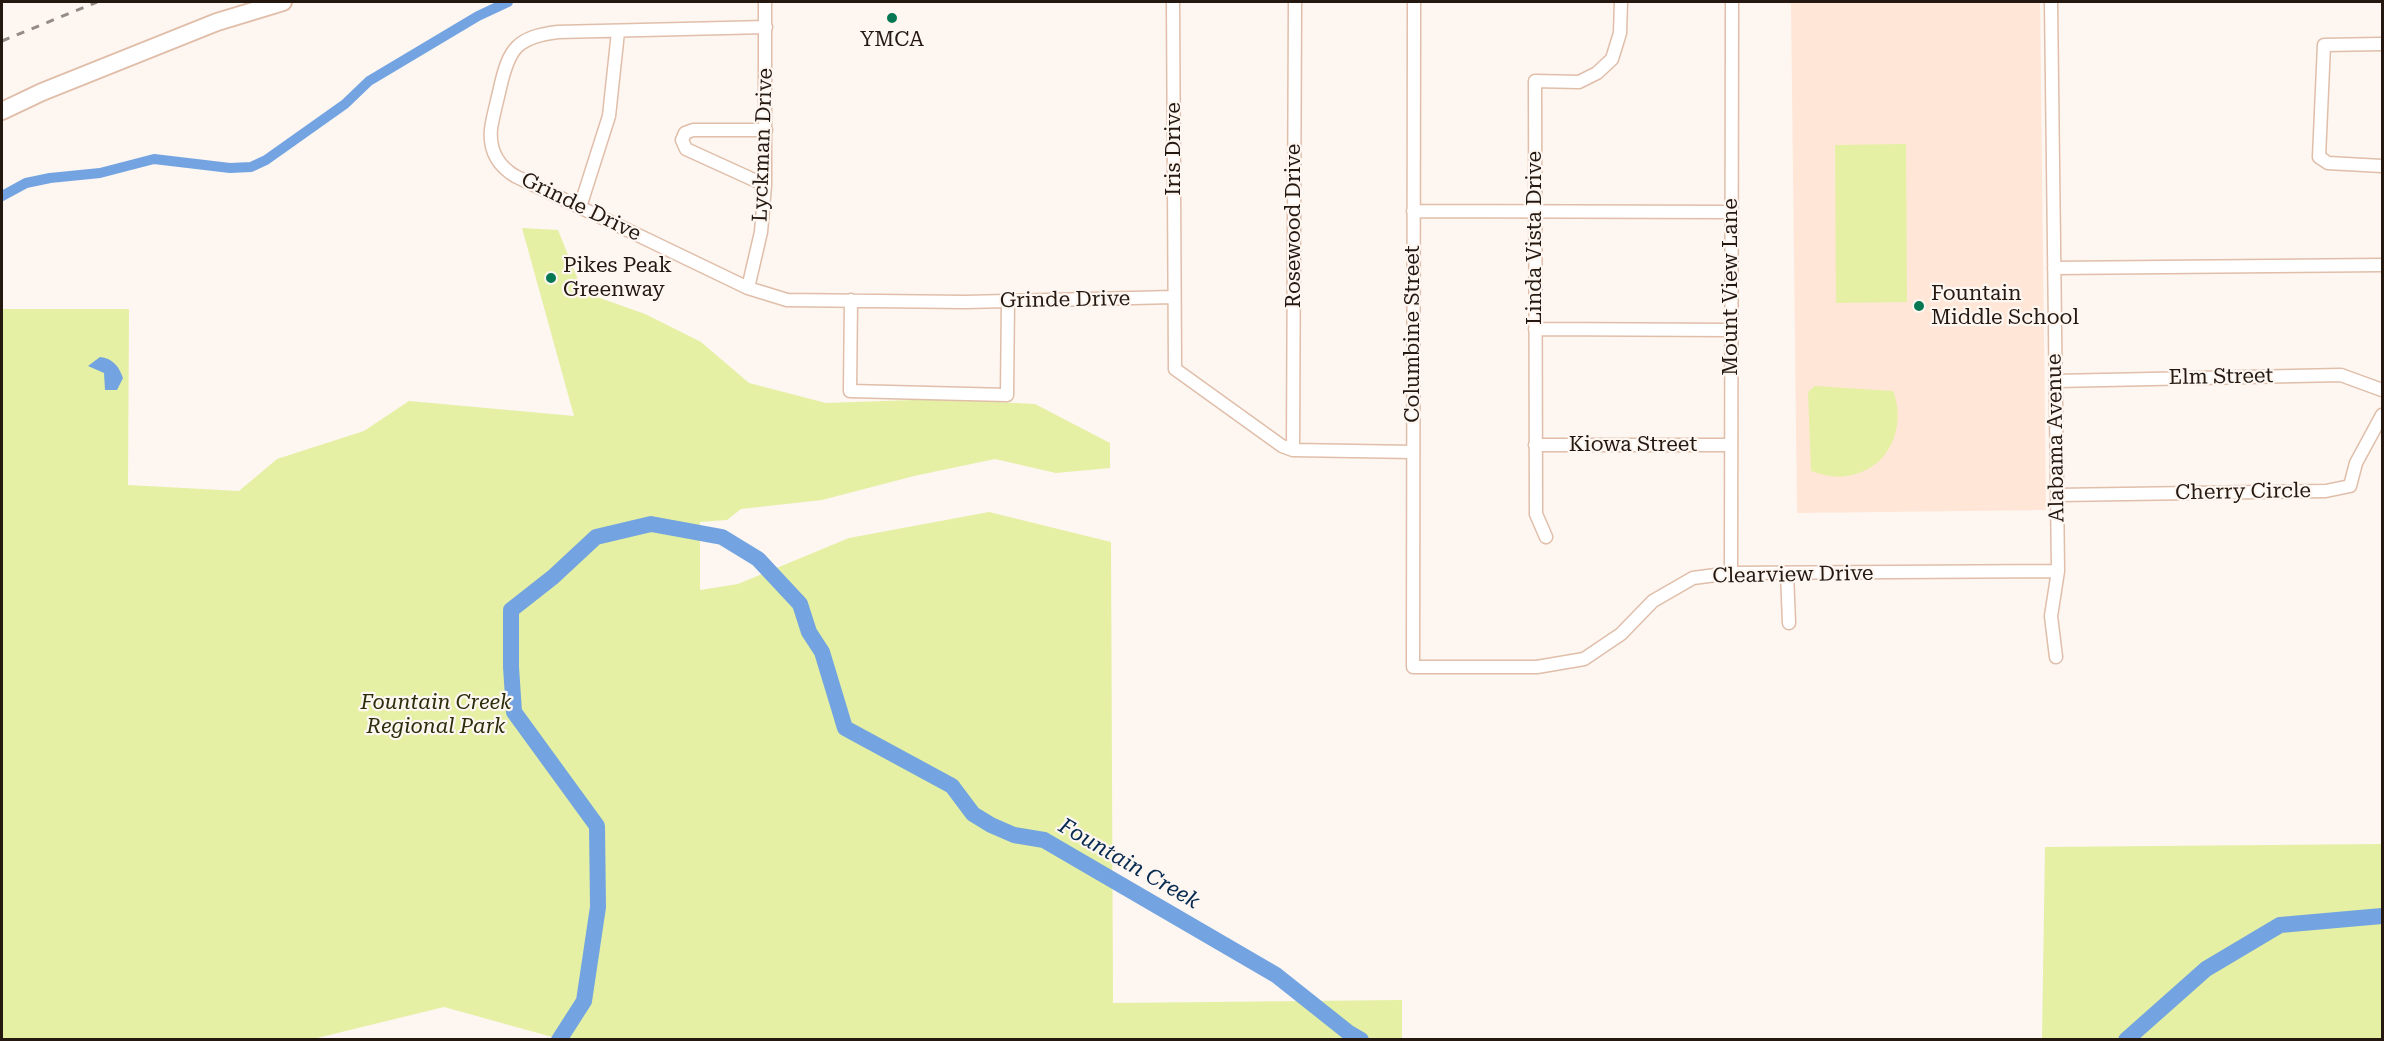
<!DOCTYPE html>
<style>
body{margin:0}
#map{position:relative;width:2384px;height:1041px;overflow:hidden;background:#fdf6f1;font-family:"Roboto Serif",serif}
canvas{display:block}
.frame{position:absolute;inset:0;border:3px solid #241810;pointer-events:none}
</style>
<div id="map">
<canvas width="2384" height="1041"></canvas>
<div class="frame"></div>
</div>
<script>
const ctx = document.querySelector('canvas').getContext('2d');
ctx.lineJoin = 'round';
function fill(path, color) { ctx.fillStyle = color; ctx.fill(path, 'evenodd'); }
function strokePath(path, color, width, dash) { ctx.strokeStyle = color; ctx.lineWidth = width; ctx.lineCap = dash ? 'butt' : 'round'; ctx.setLineDash(dash || []); ctx.stroke(path); }
function write(font, color, halo, rows, align = 'center') {
  ctx.font = font + ' "Roboto Serif",serif'; ctx.lineWidth = 4.5; ctx.setLineDash([]); ctx.textBaseline = 'middle'; ctx.strokeStyle = halo; ctx.fillStyle = color; for (const [text, x, y, turn = 0] of rows) {
    ctx.save(); ctx.translate(x, y); ctx.rotate((+turn || 0) * Math.PI / 180); ctx.textAlign = isNaN(turn) ? turn : align; if (halo) ctx.strokeText(text, 0, 0); ctx.fillText(text, 0, 0); ctx.restore();
  }
}
const built = new Path2D(`
 M1791 2H2040L2046 510 1797 513Z`);
const green = new Path2D(`
 M1906 144 1907 302 1836 303 1835 145Z
 M522 228 558 230 583 292 645 314 701 342 749 383 826 403 941 399 1035 404 1110 443V468L1056 473 995 459 914 476 822 500 741 509 727 520 700 522V590L738 584 849 538 989 512 1111 542 1113 1003 1402 1000V1039L563 1040 444 1007 313 1039H2V309H129L128 485 239 491 277 459 364 431 409 401 574 416Z
 M1815 386 1893 391C1907 427 1889 470 1847 476 1834 478 1823 475 1811 471L1808 392Z
 M2382 844V1039H2042L2045 847Z`);
const water = new Path2D(`
 M100 357C112 358 119 366 123 378L117 390H105L104 373 88 366Z`);
const canal = new Path2D(`
 M2 196 26 183 50 178 100 173 154 159 230 168 251 167 266 160 345 104 369 81 478 16 508 2`);
const river = new Path2D(`
 M559 1040 584 1001 598 907 597 826 514 712 511 667V610L553 577 596 537 651 524 722 537 758 559 800 604 809 632 822 652 845 728 952 786 973 814 991 825 1014 835 1044 840 1276 975 1349 1033 1361 1040
 M2126 1040 2206 969 2280 925 2382 916`);
const minor = new Path2D(`
 M1173 2 1175 369 1282 446 1293 450 1413 452
 M1414 2 1413 667H1537L1584 659 1621 634 1653 601 1693 578 1731 573 2058 571
 M2051 2 2058 571 2051 616 2056 657
 M766 27 558 32C517 37 509 48 500 88 497 102 493 115 491 129 489 150 497 165 515 176L748 288 787 300 965 302 1174 297
 M2382 44 2324 45 2319 157 2328 163 2382 166
 M765 185 686 149 682 140 685 133 693 130H766
 M580 207 609 116 618 32
 M1413 211 1731 212
 M2054 268 2382 265
 M748 288 761 232 765 185V2
 M851 300 850 391 1007 395 1008 301
 M1535 329 1731 330
 M2056 381 2341 375 2382 390
 M1535 445H1731
 M1293 450 1295 2
 M2057 495 2326 491 2350 486 2356 463 2382 415
 M1546 537 1536 514 1535 81 1579 82 1597 73 1612 59 1620 33 1621 2
 M1731 573 1732 2
 M1787 573 1789 623`);
const secondary = new Path2D(`
 M2 111 42 92 217 22 283 2`);
const rail = new Path2D(`
 M2 41 97 2`);
const markers = [
 [892,18,6,"#057752"],
 [551,278,6,"#057752"],
 [1919,306,6,"#057752"]
];
const poiNames = [
 ["YMCA",892,40,"center"],
 ["Pikes Peak",563,266],
 ["Greenway",563,290],
 ["Fountain",1931,294],
 ["Middle School",1931,318]
];
const streetNames = [
 ["Lyckman Drive",763,145,-88],
 ["Iris Drive",1174,149,-90],
 ["Grinde Drive",581,207,26],
 ["Rosewood Drive",1294,226,-90],
 ["Linda Vista Drive",1535,238,-90],
 ["Mount View Lane",1731,287,-90],
 ["Grinde Drive",1065,300,-1],
 ["Columbine Street",1413,334,-90],
 ["Elm Street",2221,377,-1],
 ["Alabama Avenue",2056,438,-91],
 ["Kiowa Street",1633,445],
 ["Cherry Circle",2243,492,-1],
 ["Clearview Drive",1793,575,-1]
];
const parkNames = [
 ["Fountain Creek",436,703],
 ["Regional Park",436,727]
];
const waterNames = [
 ["Fountain Creek",1129,864,30]
];
fill(built, '#ffe6d6');
fill(green, '#e5f0a4');
fill(water, '#73a4e1');
strokePath(canal, '#73a4e1', 10);
strokePath(river, '#73a4e1', 16);
strokePath(minor, '#e0beaa', 15);
strokePath(secondary, '#e0beaa', 20);
strokePath(minor, '#fff', 12);
strokePath(secondary, '#fff', 16);
strokePath(rail, '#958c85', 3, [8, 8]);
for (const [x, y, r, color] of markers) { const dot = new Path2D(); dot.arc(x, y, r, 0, 2 * Math.PI); ctx.fillStyle = color; ctx.fill(dot); strokePath(dot, '#fdf6f1', 2); }
write('21px', '#241810', '#fdf6f1', poiNames, 'left');
write('21px', '#241810', '#fdf6f1', streetNames);
write('italic 21px', '#2a2e0b', '#fdf6f1', parkNames);
write('italic 22px', '#072a50', '#fdf6f1', waterNames);
</script>
